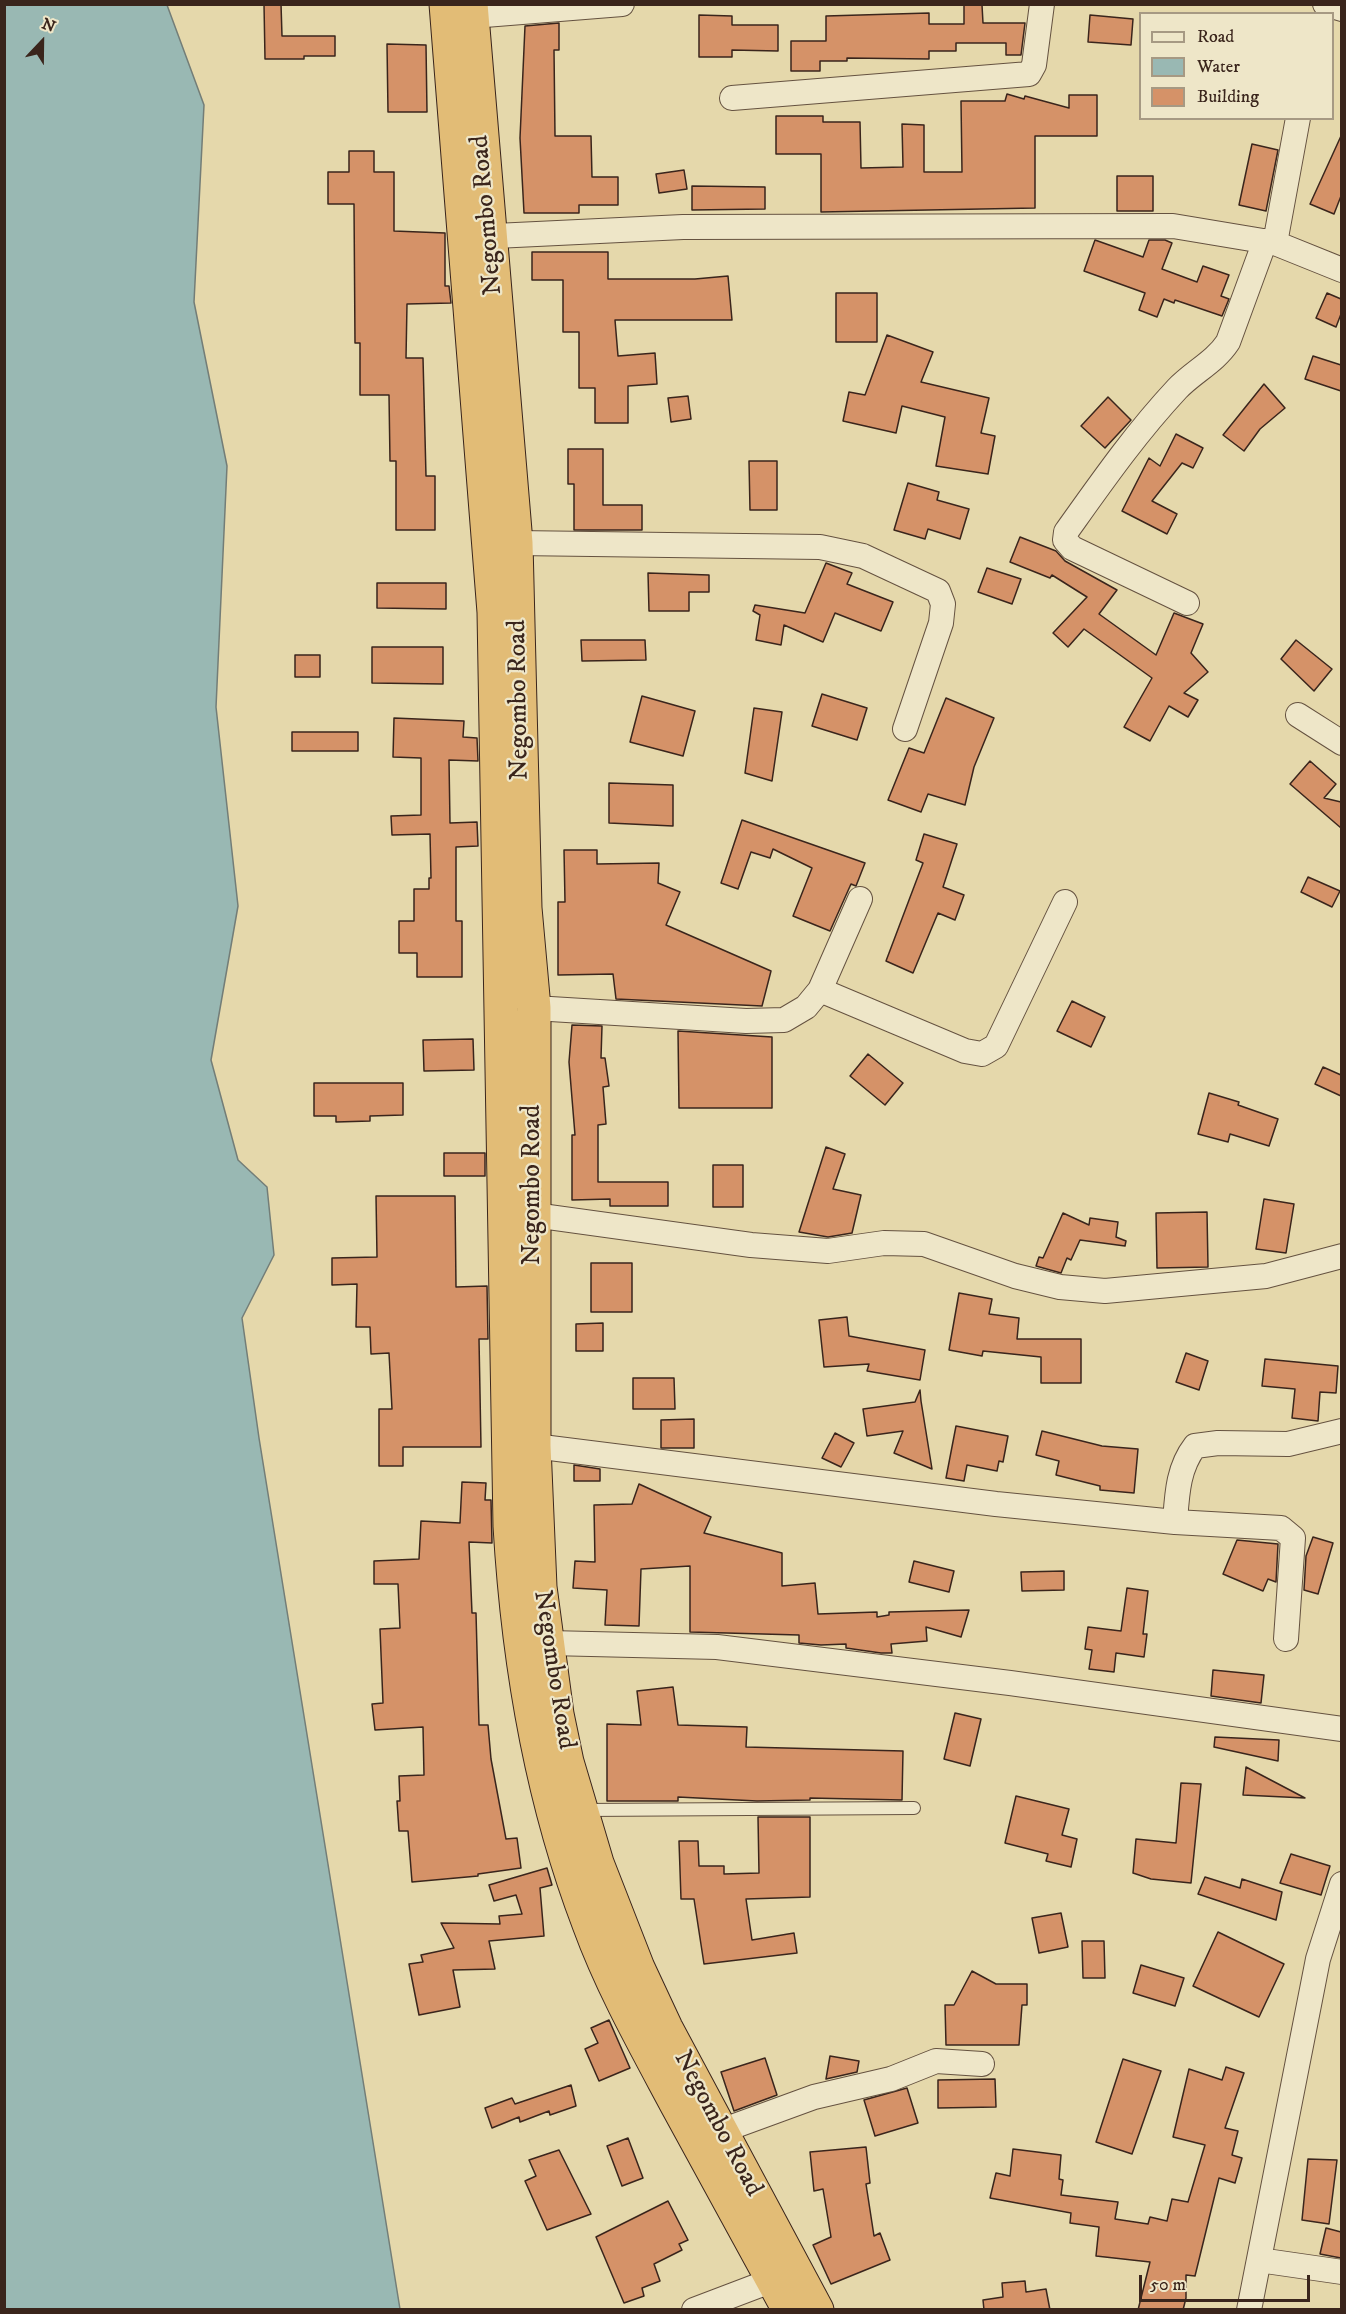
<!DOCTYPE html>
<style>
body{margin:0}
#map{position:relative;width:1346px;height:2314px;overflow:hidden;background:#e5d8ab;font-family:"IM FELL DW Pica",serif}
canvas{display:block}
.frame{position:absolute;inset:0;border:6px solid #3a251c;pointer-events:none}
.legend{position:absolute;left:1139px;top:12px;width:195px;height:108px;box-sizing:border-box;background:#eee6c8;border:2px solid #a69983;margin:0;padding:8px 10px;list-style:none;font-size:18px;color:#3a251c}
.legend li{display:flex;align-items:center;gap:12px;height:30px}
.legend b{width:30px;border:2px solid #a69983}
.north{position:absolute;left:12px;top:12px;width:60px;height:60px;-webkit-text-stroke:4px #eee6c8;paint-order:stroke;rotate:22deg;font-size:16px;font-weight:700;line-height:24px;text-align:center;color:#3a251c}
.north::after{content:'';display:block;margin:auto;width:21px;height:27px;background:#3a251c;clip-path:polygon(50% 0,100% 100%,50% 72%,0 100%)}
.scale{position:absolute;left:1139px;top:2275px;width:171px;height:27px;box-sizing:border-box;border:3px solid #3a251c;border-top:0;padding-left:8px;font-size:18px;line-height:21px;white-space:nowrap;color:#3a251c;-webkit-text-stroke:4px #eee6c8;paint-order:stroke}
</style>
<div id="map">
<canvas width="1346" height="2314"></canvas>
<div class="frame"></div>
<ul class="legend">
<li><b style="height:8px;background:#eee6c8"></b>Road</li>
<li><b style="height:16px;background:#99b8b3"></b>Water</li>
<li><b style="height:16px;background:#d59268"></b>Building</li>
</ul>
<div class="north">N</div>
<div class="scale">50 m</div>
</div>
<script>
const ctx = document.querySelector('canvas').getContext('2d');
ctx.lineJoin = 'round';
function fill(path, color) { ctx.fillStyle = color; ctx.fill(path, 'evenodd'); }
function strokePath(path, color, width, dash) { ctx.strokeStyle = color; ctx.lineWidth = width; ctx.lineCap = dash ? 'butt' : 'round'; ctx.setLineDash(dash || []); ctx.stroke(path); }
function write(font, color, halo, rows, align = 'center') {
  ctx.font = font + ' "IM FELL DW Pica",serif'; ctx.lineWidth = 4.5; ctx.setLineDash([]); ctx.textBaseline = 'middle'; ctx.strokeStyle = halo; ctx.fillStyle = color; for (const [text, x, y, turn = 0] of rows) {
    ctx.save(); ctx.translate(x, y); ctx.rotate((+turn || 0) * Math.PI / 180); ctx.textAlign = isNaN(turn) ? turn : align; if (halo) ctx.strokeText(text, 0, 0); ctx.fillText(text, 0, 0); ctx.restore();
  }
}
const water = new Path2D(`
 M5 4 167 5 204 105 194 302 227 466 216 707 238 906 211 1060 238 1160 267 1187 274 1255 242 1318 259 1438 400 2309H5Z`);
const building = new Path2D(`
 M264 4H281L282 36H335V56H304V59H265Z
 M964 5H982L983 23H1025L1021 55H1006V43H956V51H929V59L847 58V61H820V71H791V41H826V16L929 13V24H964Z
 M699 15 732 16V25H778V51L732 50V57H699Z
 M1090 15 1133 19 1131 45 1088 42Z
 M559 23V50H554L555 136H591L592 177H618V205H579V213H524L520 138 525 26Z
 M387 44 426 45 427 112H388Z
 M1007 94 1024 99 1025 96 1069 108V95H1097V136H1035V208L821 212V154H776V116H823V122H860L861 168 903 167 902 124 924 125V172H962L961 101H1005Z
 M1341 136V196L1334 214 1310 204Z
 M1252 144 1278 150 1266 211 1239 205Z
 M349 151H374V172H394V231L445 233V286H449L451 303 407 304 406 358H423L426 476H435V530H396V461H390L389 395H360V343H355L354 204H328V172H349Z
 M684 170 687 189 659 193 656 174Z
 M1117 176H1153V211H1117Z
 M692 186 765 187V209L692 210Z
 M1095 240 1143 257 1149 240H1165L1172 243 1162 269 1197 282 1203 266 1229 275 1221 296 1229 299 1222 316 1175 300 1174 303 1164 299 1157 317 1139 310 1145 293 1084 271Z
 M532 252H608V279H695L728 276 732 320H615L618 356 655 353 657 384 628 386V423H595V388H579V332H563V280H532Z
 M836 293H877V342H836Z
 M1327 293 1341 299V314L1336 327 1316 318Z
 M887 335 933 352 921 382 989 398 981 433 995 436 988 474 936 466 945 417 902 406 896 433 843 421 849 392 865 395Z
 M1313 356 1341 365V391L1305 379Z
 M1264 384 1285 408 1260 429 1244 451 1223 435Z
 M688 396 691 419 671 422 668 398Z
 M1108 397 1131 420 1105 448 1081 426Z
 M1176 434 1203 448 1193 468 1182 463 1152 501 1177 514 1167 534 1122 511 1149 458 1160 466Z
 M568 449H603V505H642V530H574V484H568Z
 M749 461H777V510H750Z
 M908 483 939 492 937 500 969 509 960 539 928 529 925 539 894 530Z
 M1020 537 1056 551 1065 561 1117 590 1099 614 1156 655 1174 613 1203 624 1191 653 1208 672 1184 693 1198 700 1188 717 1169 706 1150 741 1124 727 1152 678 1084 629 1068 647 1053 633 1087 597 1052 575 1050 578 1010 562Z
 M826 563 852 573 847 584 893 602 881 631 835 613 823 642 784 625 781 645 756 640 760 615 753 611 755 605 805 613Z
 M987 568 1021 579 1012 604 978 592Z
 M648 573 709 575V592H689V611H649Z
 M377 583H446V609L377 608Z
 M581 640H645L646 660 582 661Z
 M1296 640 1332 669 1314 691 1281 659Z
 M372 647H443V684L372 683Z
 M295 655H320V677H295Z
 M822 694 867 708 857 740 812 726Z
 M642 696 695 711 683 756 630 742Z
 M946 698 994 718 974 767 965 805 928 794 921 812 888 800 909 748 924 753Z
 M754 708 782 712 772 781 745 773Z
 M394 718 464 721 463 737 477 738 478 761 449 760 450 823 477 822 478 846 456 847V921H462V977H417V953H399V921H414V889H429V878H431L430 834 392 835 391 816 421 815V758L393 757Z
 M292 732H358V751H292Z
 M1310 761 1336 784 1324 798 1341 802V828L1290 784Z
 M609 783 673 785V826L609 823Z
 M742 820 865 863 856 886 851 884 830 931 793 916 812 868 773 849 770 858 751 852 738 889 721 883Z
 M924 834 957 844 943 887 964 895 955 920 938 913 913 973 886 961 923 863 916 860Z
 M564 850H597V864L659 863 658 883 680 892 666 925 771 971 762 1006 616 999 613 974 558 975V902H565Z
 M1308 877 1340 891 1332 907 1301 892Z
 M1072 1001 1105 1017 1091 1047 1057 1031Z
 M572 1025 602 1026 601 1058H605L609 1086 603 1087 606 1124 598 1125V1182H668V1206H610V1199L572 1200V1135H575L569 1062Z
 M678 1031 772 1037V1108H679Z
 M473 1039 474 1070 424 1071 423 1040Z
 M868 1054 903 1083 885 1105 850 1076Z
 M1323 1067 1341 1075V1096L1315 1084Z
 M314 1083H403V1115L370 1116V1121L336 1122V1116H314Z
 M1209 1093 1239 1102 1238 1105 1278 1119 1269 1146 1230 1134 1228 1142 1198 1134Z
 M826 1147 845 1154 833 1189 861 1195 852 1233 828 1237 799 1232Z
 M444 1153H485V1176H444Z
 M713 1165H743V1207H713Z
 M376 1196H455L456 1287 487 1286 488 1339H479L481 1447H403V1466H379V1409H392L389 1353 371 1354 370 1327H356L357 1284 332 1285V1258L377 1257Z
 M1264 1199 1294 1204 1286 1253 1256 1249Z
 M1207 1212 1208 1267 1157 1268 1156 1213Z
 M1063 1213 1089 1225 1090 1218 1118 1222 1116 1237 1126 1241 1125 1246 1080 1240 1071 1260 1067 1258 1061 1273 1036 1266 1039 1257 1043 1258Z
 M591 1263H632V1312H591Z
 M959 1293 992 1299 989 1314 1019 1318 1017 1339H1081V1383H1041V1357L983 1351 982 1356 949 1350Z
 M847 1317 849 1336 925 1350 920 1380 867 1371 869 1364 824 1367 819 1320Z
 M603 1323V1351H576V1324Z
 M1186 1353 1208 1361 1199 1390 1176 1382Z
 M1265 1359 1338 1366 1336 1393 1320 1392 1318 1421 1292 1418 1295 1389 1262 1386Z
 M633 1378H674L675 1409H633Z
 M920 1390 921 1401 932 1469 894 1453 903 1431 867 1436 863 1409 915 1402Z
 M694 1419V1448H661V1420Z
 M956 1426 1008 1436 1003 1462 999 1461 997 1471 967 1465 964 1481 946 1478Z
 M1042 1431 1102 1446 1138 1449 1134 1493 1100 1490V1486L1056 1475 1059 1461 1036 1455Z
 M835 1433 854 1443 841 1467 822 1458Z
 M574 1465 600 1469V1481H574Z
 M462 1482 486 1483 485 1500H491L492 1543 469 1542 472 1613H476L479 1725H488L491 1759 506 1839 517 1838 521 1868 478 1874V1876L412 1882 408 1831H399L397 1801H400L399 1776 424 1775 423 1727 375 1730 372 1704 383 1703 380 1629 400 1628 398 1584H374V1561L419 1559 421 1521 460 1523Z
 M639 1484 711 1517 704 1533 782 1553V1586L815 1583 818 1614 877 1612V1617L889 1615V1612L969 1610 961 1637 926 1627 927 1641 891 1644 892 1653H881L846 1648V1644L821 1645 799 1643V1635L690 1632V1566L641 1569 639 1626 605 1625 607 1590 573 1588 575 1561 595 1562 594 1505 632 1504Z
 M1313 1537 1333 1543 1318 1594 1304 1590 1306 1556Z
 M1237 1540 1278 1544 1276 1582 1268 1579 1263 1591 1223 1574Z
 M914 1561 954 1571 949 1592 909 1582Z
 M1064 1571V1590L1022 1591 1021 1572Z
 M1127 1588 1148 1591 1143 1634H1147L1144 1657 1116 1653 1114 1672 1089 1669 1092 1650 1085 1649 1088 1627 1121 1631Z
 M1213 1670 1264 1675 1261 1703 1211 1696Z
 M673 1687 678 1725 747 1727 746 1747 903 1751 902 1800 810 1798V1800L757 1801 678 1797V1801H607V1724L641 1725 637 1691Z
 M955 1713 981 1719 970 1766 944 1759Z
 M1215 1737 1279 1740 1278 1761 1214 1747Z
 M1246 1767 1305 1798 1243 1795Z
 M1181 1783 1201 1784 1191 1883 1151 1879 1133 1873 1136 1839 1176 1843Z
 M1016 1796 1069 1809 1062 1835 1077 1839 1071 1867 1046 1861 1048 1854 1005 1843Z
 M758 1817H810V1897L746 1899 752 1940 794 1933 797 1953 704 1964 694 1899H681L679 1841H698L699 1866H724V1874L759 1873Z
 M1291 1854 1330 1866 1321 1895 1280 1883Z
 M547 1868 552 1885 540 1888 544 1936 489 1941 495 1969 453 1970 460 2007 419 2015 409 1964 423 1962 421 1955 454 1948 441 1923 500 1924 499 1916 522 1914 516 1895 494 1901 489 1885Z
 M1205 1877 1240 1888 1242 1879 1282 1892 1276 1920 1198 1894Z
 M1061 1913 1068 1947 1039 1953 1032 1918Z
 M1218 1932 1284 1964 1259 2017 1193 1986Z
 M1082 1941H1104L1105 1978H1083Z
 M1141 1965 1184 1978 1175 2006 1133 1993Z
 M972 1971 996 1984H1027V2005H1022L1019 2045H946L945 2005H954Z
 M609 2020 630 2068 599 2081 585 2049 598 2043 591 2028Z
 M830 2056 859 2061 857 2072 826 2079Z
 M765 2058 777 2095 734 2111 721 2072Z
 M1123 2059 1161 2071 1132 2154 1096 2142Z
 M1226 2067 1244 2073 1225 2128 1238 2131 1232 2155 1242 2158 1235 2183 1219 2178 1195 2276 1186 2275V2298L1183 2310H1138L1150 2262 1096 2256 1099 2227 1070 2223 1071 2213 990 2198 996 2173 1010 2176 1013 2149 1061 2155 1059 2179 1063 2180 1061 2195 1118 2202 1115 2219 1148 2224 1150 2217 1167 2221 1172 2199 1188 2202 1205 2145 1173 2137 1189 2069 1222 2080Z
 M995 2079 996 2107 938 2108V2080Z
 M571 2085 576 2106 550 2115 549 2111 520 2122 519 2117 492 2128 485 2108 512 2098 515 2104Z
 M907 2088 918 2123 875 2136 864 2100Z
 M628 2138 643 2178 622 2186 607 2146Z
 M866 2147 870 2183 866 2184 874 2236 880 2233 890 2260 831 2284 813 2245 831 2237 823 2189 814 2191 810 2152Z
 M559 2150 591 2214 547 2230 525 2181 536 2176 529 2160Z
 M1308 2159 1337 2160 1329 2224 1302 2220Z
 M668 2201 688 2240 679 2244 682 2250 654 2264 660 2281 642 2288 644 2296 624 2303 596 2237Z
 M1326 2228 1341 2232V2258L1320 2254Z
 M1025 2281 1026 2292 1046 2289 1050 2310H984L983 2300 1003 2297 1002 2283Z`);
const lane = new Path2D(`
 M584 1810 914 1808`);
const street = new Path2D(`
 M1325 4 1342 9
 M472 16 622 4
 M732 98 1029 74 1034 65 1042 4
 M474 237 683 227 1173 226 1275 243 1342 270
 M1275 243 1298 118
 M516 543 820 547 863 556 938 591 943 604 941 623 905 729
 M1187 603 1072 548 1065 540 1066 532C1101 483 1135 434 1177 389 1193 372 1215 362 1228 342L1265 241
 M1298 715 1342 743
 M820 990 860 899
 M534 1008 746 1021 784 1020 806 1007 820 990 965 1051 982 1054 996 1046 1065 902
 M517 1216 534 1215 751 1245 828 1251 884 1243 924 1244 1015 1276 1060 1287 1105 1291 1266 1276 1342 1256
 M518 1447 534 1446 996 1504 1175 1522C1177 1494 1178 1468 1195 1446L1218 1443 1288 1444 1342 1431
 M1175 1522 1281 1528 1293 1538 1286 1639
 M549 1643 717 1647 1010 1683 1342 1729
 M721 2131 814 2097 891 2079 936 2061 982 2064
 M1259 2260 1342 2272
 M694 2310 773 2280
 M1249 2310 1318 1959 1342 1884`);
const highway = new Path2D(`
 M446 4 494 612 510 1526C518 1661 540 1796 589 1924 612 1987 646 2047 678 2107 715 2174 752 2242 789 2310
 M471 4 516 543 525 908 534 1008V1446L540 1587 557 1714 567 1762 597 1863 638 1968 666 2028 817 2310`);
const streetNames = [
 ["Negombo Road",488,215,-95],
 ["Negombo Road",520,700,-91],
 ["Negombo Road",534,1185,-90],
 ["Negombo Road",553,1670,81],
 ["Negombo Road",717,2124,62]
];
fill(water, '#99b8b3');
strokePath(water, '#737d77', 1.5);
fill(building, '#d59268');
strokePath(building, '#3a251c', 1.5);
strokePath(lane, '#655240', 14);
strokePath(street, '#655240', 26);
strokePath(highway, '#3a251c', 35);
strokePath(lane, '#eee6c8', 12);
strokePath(street, '#eee6c8', 24);
strokePath(highway, '#e2bc76', 33);
write('26px', '#3a251c', '#eee6c8', streetNames);
</script>
